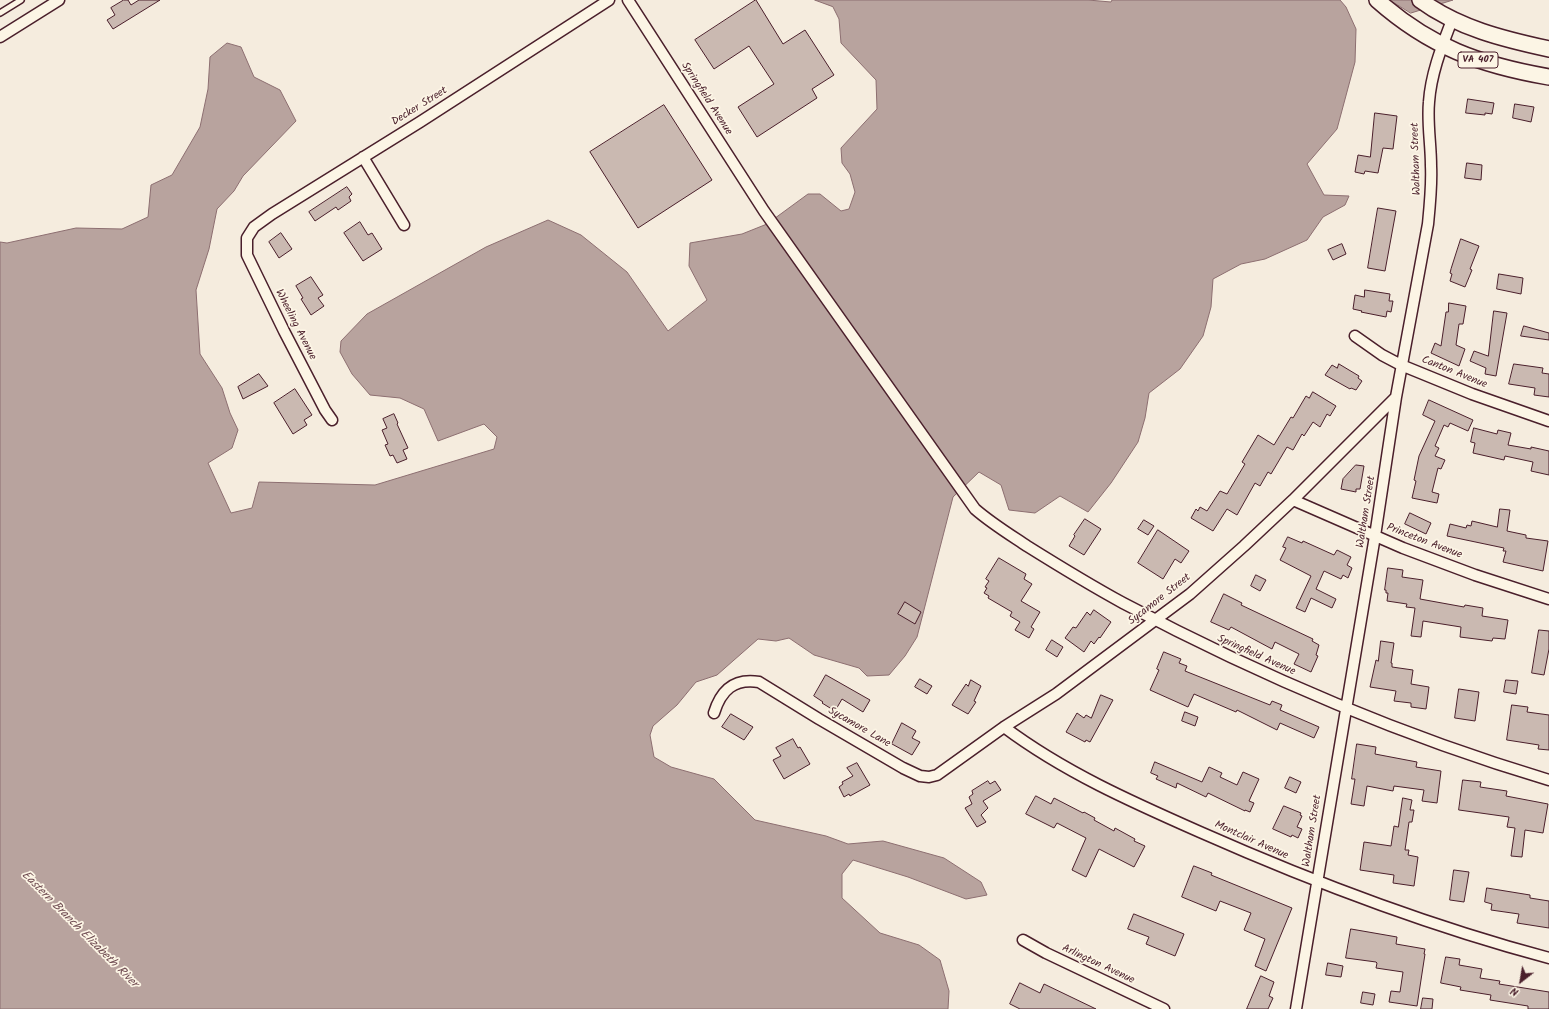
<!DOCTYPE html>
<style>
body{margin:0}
#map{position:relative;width:1549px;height:1009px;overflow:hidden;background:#f5ecde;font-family:Kalam,sans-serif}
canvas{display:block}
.north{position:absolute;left:1501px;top:961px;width:40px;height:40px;-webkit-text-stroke:3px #fcf5e5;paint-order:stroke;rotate:211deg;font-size:11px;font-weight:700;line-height:16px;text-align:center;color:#4a1f2b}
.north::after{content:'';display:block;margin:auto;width:14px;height:18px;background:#4a1f2b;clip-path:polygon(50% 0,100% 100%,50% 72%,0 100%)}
</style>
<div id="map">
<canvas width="1549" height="1009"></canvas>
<div class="north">N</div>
</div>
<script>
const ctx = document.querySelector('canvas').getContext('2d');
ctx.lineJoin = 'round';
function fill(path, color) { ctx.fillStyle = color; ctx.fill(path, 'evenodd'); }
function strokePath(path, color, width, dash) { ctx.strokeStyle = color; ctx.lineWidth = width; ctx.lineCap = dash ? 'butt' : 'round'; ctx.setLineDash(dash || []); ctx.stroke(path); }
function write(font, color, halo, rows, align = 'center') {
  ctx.font = font + ' Kalam,sans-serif'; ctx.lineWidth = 3.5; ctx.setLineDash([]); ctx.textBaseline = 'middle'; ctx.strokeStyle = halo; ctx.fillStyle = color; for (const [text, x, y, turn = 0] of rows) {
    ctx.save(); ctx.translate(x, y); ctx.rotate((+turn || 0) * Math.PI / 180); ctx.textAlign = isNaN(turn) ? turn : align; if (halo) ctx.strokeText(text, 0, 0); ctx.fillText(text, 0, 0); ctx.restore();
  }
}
const water = new Path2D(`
 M815 0H1088L1111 2 1112 0H1340L1346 7 1356 29 1355 62 1337 129 1307 164 1324 195 1349 196 1345 205 1323 217 1307 240 1265 259 1241 264 1213 279 1211 307 1203 336 1180 369 1149 393 1145 418 1138 442 1111 483 1088 512 1060 496 1035 513 1009 510 1001 485 979 472 953 497 917 637 905 656 889 675 867 676 859 668 814 655 789 638 776 641 758 639 717 675 696 682 677 705 653 726 650 735 654 757 671 767 714 779 755 820 826 836 848 844 883 841 944 858 981 882 987 895 966 899 908 877 853 860 842 874V898L880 933 919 945 940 960 949 991 948 1009H0V242L7 243 76 228 122 229 148 217 151 185 172 175 200 127 208 89 210 57 227 43 241 47 254 77 280 90 296 121 243 176 234 191 217 209 209 249 196 290 200 354 222 388 230 413 238 430 232 448 208 463 231 513 252 508 259 482 375 485 494 449 497 437 484 424 438 441 424 409 400 398 370 395 352 374 340 352 341 341 367 314 486 247 548 220 581 235 627 272 668 331 707 300 689 266 690 243 742 234 767 224 808 194H820L841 211 849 209 855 192 850 174 842 163 841 148 877 109 876 80 841 43 839 19 833 7Z
 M1390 0H1453L1411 13Z`);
const building = new Path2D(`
 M124 0H128L131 5 139 0H160L113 29 107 20 115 15 111 8Z
 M756 0 783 44 805 30 834 75 812 89 817 98 757 137 738 107 774 84 749 46 714 69 695 40Z
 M1468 99 1494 103 1492 114 1485 113V115L1466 113Z
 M1515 104 1534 107 1531 122 1513 118Z
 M664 105 712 180 638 228 590 152Z
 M1375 113 1397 116 1393 149 1383 148 1378 173 1365 171 1364 174 1355 172 1358 155 1370 157Z
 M1467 163 1482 165 1481 180 1465 178Z
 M347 187 352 194 349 197 351 201 338 210 336 207 315 221 309 212Z
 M1378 208 1396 211 1385 271 1368 268Z
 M360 222 368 235 372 233 382 249 363 261 344 233Z
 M281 233 292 249 279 258 269 242Z
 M1461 239 1479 246 1470 269 1472 270 1465 287 1450 281 1452 274 1450 273 1451 269Z
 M1342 244 1346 254 1333 260 1328 250Z
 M1499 274 1523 278 1521 294 1497 289Z
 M311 277 323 295 318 298 324 306 311 315 301 299 303 298 296 286Z
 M1365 290 1390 294 1389 301H1393L1391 312 1387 311 1386 317 1361 312 1362 311 1353 309 1355 295 1364 297Z
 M1449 303 1466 306 1463 324H1459L1456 345 1465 349 1459 366 1431 353 1435 343 1441 346 1446 312H1448Z
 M1494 311 1507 313 1496 376 1485 374 1486 368 1470 361 1474 351 1488 356Z
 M1524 326 1549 333V340L1521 336Z
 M1339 364 1359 376 1358 378 1362 381 1356 390 1351 388 1350 389 1325 375 1332 365 1337 368Z
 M1514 364 1543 368 1542 373 1549 374V397L1534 395 1535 388 1509 384Z
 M259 374 268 386 243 399 238 387Z
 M295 389 312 415 304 420 307 425 293 434 274 403Z
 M1313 392 1336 406 1330 416 1327 414 1320 427 1313 422 1304 436 1302 434 1293 450 1287 447 1271 474 1268 472 1260 486 1255 483 1237 515 1227 509 1213 531 1191 518 1196 509 1198 511 1200 507 1207 511 1220 491 1227 494 1245 464 1242 462 1258 435 1274 445 1291 417 1293 418 1306 396 1309 398Z
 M1429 400 1473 420 1468 431 1450 423 1448 427 1444 425 1435 446 1439 448 1435 456 1445 460 1441 469 1438 468 1432 492 1439 494 1437 503 1412 498 1416 481 1414 480 1419 456 1435 421 1423 415Z
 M394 414 398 423 397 424 408 448 403 450 407 459 397 463 393 455 390 456 385 445 388 444 382 430 387 428 383 419Z
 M1474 428 1497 434 1498 430 1511 433 1508 445 1531 449V447L1549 451V475L1531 471 1533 462 1505 456 1504 460 1473 453 1475 443 1471 442Z
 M1356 465 1364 466 1360 489H1356V492L1341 489 1343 479Z
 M1500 509 1510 510 1507 531 1526 535V538L1548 541 1543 571 1503 562 1506 551H1503L1504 548 1447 536 1450 524 1466 528 1467 525 1471 526 1472 521 1497 527Z
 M1410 513 1431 523 1426 534 1405 524Z
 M1085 519 1101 529 1084 555 1069 546 1075 536 1074 535Z
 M1144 520 1154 526 1148 535 1138 529Z
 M1158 530 1189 551 1181 563 1175 559 1163 579 1138 563Z
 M1288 537 1302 543 1303 541 1334 555 1337 550 1351 557 1347 565 1352 568 1348 578 1343 575 1341 579 1324 571 1316 589 1336 599 1332 608 1311 598 1305 612 1296 608 1311 576 1280 560 1286 548 1283 547Z
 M999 558 1026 574 1024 579 1032 584 1021 601 1040 612 1031 627 1034 629 1029 638 1015 630 1020 622 1010 616 1012 612 988 598 989 596 984 593 987 588 985 587 989 581 986 579Z
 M1388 568 1403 570 1402 577 1423 580 1420 599 1464 607 1465 605 1483 608 1482 616 1508 620 1505 639 1493 638 1492 641 1460 637 1461 627 1423 621 1421 637 1411 636 1415 608 1406 607 1407 604 1387 601 1388 593H1386V590H1385Z
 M1256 575 1266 580 1260 591 1251 586Z
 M1224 594 1242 603 1241 605 1313 639 1312 641 1319 645 1316 655 1318 656 1311 672 1294 664 1299 654 1275 642 1272 649 1231 627 1229 630 1211 622Z
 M905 602 921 612 915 624 898 614Z
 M1094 610 1111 622 1100 638 1099 637 1094 644 1091 641 1084 652 1065 638 1073 627 1076 628 1087 612 1090 615Z
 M1539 630 1549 631V649L1544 675 1532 673Z
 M1052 640 1063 647 1057 657 1046 650Z
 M1381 641 1394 643 1391 663H1392V667L1413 670 1411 684 1429 687 1426 709 1411 707V703L1394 701 1396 691 1370 687 1376 660 1378 661Z
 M1164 652 1181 659 1179 663 1187 666 1185 671 1270 705 1272 701 1282 705 1280 710 1319 727 1314 738 1280 723 1277 730 1237 710 1236 712 1194 694 1188 707 1150 690 1159 670 1157 669Z
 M826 675 870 700 863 712 842 699 835 711 822 703 823 702 814 696Z
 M920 679 932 686 927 694 915 687Z
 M971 680 981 686 974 701 976 702 968 714 952 705 966 684 968 686Z
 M1506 680 1518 681 1516 694 1504 692Z
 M1459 689 1479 692 1475 721 1455 718Z
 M1101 695 1113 700 1090 742 1086 740 1085 742 1066 732 1077 713 1084 718 1086 715 1091 718Z
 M1512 705 1528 707 1527 712 1549 715V750L1538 749 1539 745 1507 740Z
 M1185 712 1198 717 1195 726 1182 721Z
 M731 714 753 727 744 740 722 727Z
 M902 723 916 731 912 738 920 742 912 755 892 744Z
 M793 739 798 748 800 747 810 764 784 779 773 760 781 756 776 748Z
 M1357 744 1376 747 1375 754 1417 762 1416 767 1441 771 1437 803 1422 801 1424 790 1394 786 1393 791 1367 786 1364 806 1351 804 1355 779H1352Z
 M1155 762 1202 782 1209 767 1222 773 1220 777 1237 785 1243 772 1259 779 1249 801 1254 803 1250 812 1245 810V811L1208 793 1206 797 1177 783 1176 788 1156 779 1158 776 1151 773Z
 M857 763 870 785 850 796 849 794 844 797 839 787 843 784 842 782 853 776 847 768Z
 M1290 777 1301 782 1296 793 1285 788Z
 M1463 780 1481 782 1480 787 1507 791 1506 796 1548 804 1543 833 1525 830 1522 857 1511 856 1515 828 1507 827 1509 817 1459 810Z
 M988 781 990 784 995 781 1001 790 983 801 988 808 981 815 986 822 977 827 965 808 972 804 969 797 973 794 972 791Z
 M1036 796 1051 804 1054 798 1083 813 1084 812 1095 818 1094 820 1114 831 1115 828 1135 839 1134 841 1145 846 1134 867 1099 849 1086 877 1072 870 1086 838 1057 823 1054 828 1026 814Z
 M1403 798 1412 800 1410 810H1414L1412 822H1409L1405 850H1409L1408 855 1418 857 1414 886 1393 883 1394 875 1360 870 1364 842 1391 846 1394 826 1398 827Z
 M1284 806 1301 813 1300 815 1302 816 1297 827 1302 829 1298 838 1292 835 1291 837 1273 829Z
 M1194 866 1212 873 1211 875 1292 908 1266 971 1255 966 1265 939 1244 930 1251 913 1220 901 1216 911 1182 897Z
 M1454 870 1469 872 1464 902 1450 900Z
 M1487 888 1530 895V898L1549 901V928L1517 923 1519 914 1491 910 1492 904 1485 902Z
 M1134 914 1184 934 1175 956 1146 944 1149 937 1128 929Z
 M1351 929 1397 937 1396 944 1425 949 1424 954H1425L1417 1006 1389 1002 1391 991 1400 992 1403 972 1376 968 1377 963 1376 962 1346 958Z
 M1446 957 1460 959 1459 965 1482 969 1480 978 1500 981 1499 984 1549 992V1009H1528V1006L1490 1000 1491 995 1460 990 1461 987 1441 983Z
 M1328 963 1343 966 1341 977 1326 975Z
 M1261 976 1274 982 1269 996 1273 998 1268 1009H1247Z
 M1020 983 1040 993 1044 984 1096 1009H1020L1010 1004Z
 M1363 992 1375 994 1373 1005 1361 1003Z
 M1423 998 1433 999 1432 1009H1421Z`);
const lane = new Path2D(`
 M0 13 21 0`);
const street = new Path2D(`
 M628 0 764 211 975 509C991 523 1009 534 1027 546 1059 566 1090 585 1123 603 1259 675 1402 736 1549 780
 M0 37 59 0
 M363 157 404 225
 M1355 336 1382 355 1401 365 1472 394 1549 421
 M332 420 325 410 284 331 247 255V238L254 227 272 214 420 122 609 0
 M1293 500 1403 548 1475 575 1549 599
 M714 713C721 690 734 678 759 682L819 719 903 768 920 776 929 777 937 775 1004 727 1056 694 1190 594 1244 546 1293 500 1396 397
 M1004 727C1064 772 1132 802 1200 832 1313 882 1429 926 1549 958
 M1023 940 1046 953 1164 1009
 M1296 1009 1375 536 1396 397 1428 224C1430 204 1432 185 1431 166 1431 144 1427 123 1429 102 1431 73 1442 46 1452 20`);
const primary = new Path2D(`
 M1377 0C1430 47 1480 65 1549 77
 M1420 0C1458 28 1503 39 1549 49`);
const shields = [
 [1478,60,40]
];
const shieldNames = [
 ["VA 407",1478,60]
];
const streetNames = [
 ["Springfield Avenue",706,99,57],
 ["Decker Street",420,107,-32],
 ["Waltham Street",1417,159,-92],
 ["Wheeling Avenue",295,325,63],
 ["Canton Avenue",1454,373,22],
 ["Waltham Street",1367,512,-81],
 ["Princeton Avenue",1424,542,21],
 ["Sycamore Street",1160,600,-38],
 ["Springfield Avenue",1256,656,24],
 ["Sycamore Lane",859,728,30],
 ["Waltham Street",1313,831,-81],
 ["Montclair Avenue",1251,841,24],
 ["Arlington Avenue",1098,965,25]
];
const waterNames = [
 ["Eastern Branch Elizabeth River",79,930,45]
];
fill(water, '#b8a39e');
strokePath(water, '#8c6e70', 1);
fill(building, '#cab9b1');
strokePath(building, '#4a1f2b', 1);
strokePath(lane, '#4a1f2b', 8);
strokePath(street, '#4a1f2b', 13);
strokePath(primary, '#4a1f2b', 18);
strokePath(lane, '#fcf5e5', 5);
strokePath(street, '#fcf5e5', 10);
strokePath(primary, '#fcf5e5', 15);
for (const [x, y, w] of shields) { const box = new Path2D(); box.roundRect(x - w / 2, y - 8, w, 16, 3); ctx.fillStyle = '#fcf5e5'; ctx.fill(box); strokePath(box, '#4a1f2b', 1); }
write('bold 10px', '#4a1f2b', null, shieldNames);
write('11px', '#4a1f2b', '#fcf5e5', streetNames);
write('italic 12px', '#704d53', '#fcf5e5', waterNames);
</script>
